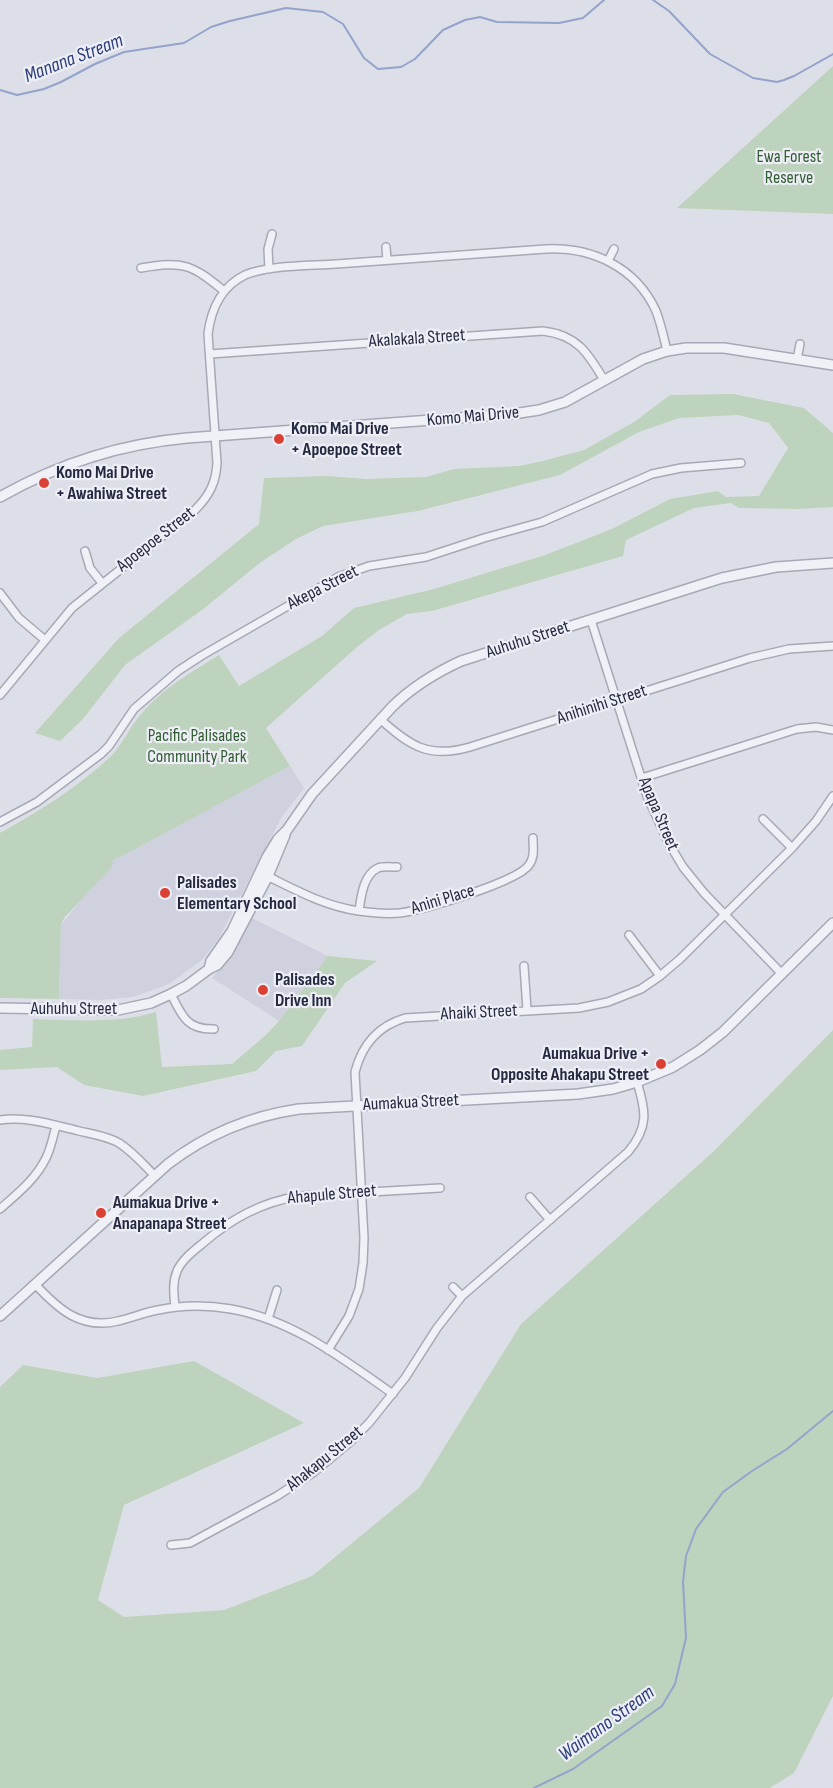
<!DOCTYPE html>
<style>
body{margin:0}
canvas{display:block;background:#dddfe8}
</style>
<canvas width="833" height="1788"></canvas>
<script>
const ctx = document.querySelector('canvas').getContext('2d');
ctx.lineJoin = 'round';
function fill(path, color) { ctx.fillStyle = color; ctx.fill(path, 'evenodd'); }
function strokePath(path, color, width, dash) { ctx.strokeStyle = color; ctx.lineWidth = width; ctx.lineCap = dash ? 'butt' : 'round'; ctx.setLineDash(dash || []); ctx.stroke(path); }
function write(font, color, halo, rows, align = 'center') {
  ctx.font = font + ' "Sofia Sans Condensed",sans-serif'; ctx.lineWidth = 4.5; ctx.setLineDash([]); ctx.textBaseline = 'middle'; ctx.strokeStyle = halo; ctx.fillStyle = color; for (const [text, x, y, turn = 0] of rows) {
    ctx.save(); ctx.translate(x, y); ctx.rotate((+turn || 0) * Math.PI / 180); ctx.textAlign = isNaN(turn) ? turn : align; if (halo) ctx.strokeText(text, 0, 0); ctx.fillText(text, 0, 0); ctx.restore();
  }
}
const built = new Path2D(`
 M290 766 304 788 281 818 219 938 202 960 169 984 133 997 101 1000 59 999 61 925 113 860 126 854Z
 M252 918 328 956 279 1021 212 978 236 949Z`);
const green = new Path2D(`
 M833 66V214L677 208Z
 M733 394 804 408 833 433V507L798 509 739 508 731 503 694 508 626 540 623 556 432 611 407 614 379 630 357 647 266 728 290 766 126 854 113 860 112 867 64 918 61 925 59 999 0 998V833C39 811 77 788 110 757 123 744 130 726 142 713 162 689 193 671 219 655L239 686 322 636 354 608 434 589 545 555 612 529 670 499 718 491 726 497 759 496 788 448 769 423 738 415 679 418 639 432 560 475 418 511 323 526 296 539 261 562 202 610 125 665 83 719 60 741 35 733 119 638 259 524 264 478 326 476 367 479 426 477 454 469 519 466 543 461 584 450 634 422 670 395Z
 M328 956 377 961 345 983 302 1046 276 1051 256 1071 143 1096 84 1085 57 1067 0 1070V1050L32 1047 33 1019C74 1020 116 1024 156 1012L162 1067 232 1064 266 1035 279 1021Z
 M833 1030V1696L794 1773 770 1788H0V1387L23 1365 97 1378 194 1361 304 1423 124 1505 98 1600 124 1617 224 1610 312 1576 419 1488 521 1324 714 1151Z`);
const stream = new Path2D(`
 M653 0 669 11 710 54 753 78 777 82 784 80 794 76 833 54
 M0 90 17 95 44 89 61 82 95 64 124 52 184 43 211 27 230 21 286 8 323 12 343 24 364 58 378 69 401 67 415 59 443 30 465 20 480 17 497 22 559 23 583 18 604 0
 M534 1788 573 1769 662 1706 675 1684 686 1638 683 1582 686 1556 696 1529 723 1492 752 1471 787 1449 833 1411`);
const minor = new Path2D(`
 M386 247 387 260
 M608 261 614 249
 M141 268C184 261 191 264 224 291
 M269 269 268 249 272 234
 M210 354 543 331C577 335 588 353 604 380
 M797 359 800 344
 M85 551 90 568 102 583
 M0 593 19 618 45 640
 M591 620 647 796 668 842 683 867 704 893 782 974
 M0 695 72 608 195 510C209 496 216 483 217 463L208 334C211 309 222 286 245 275 269 265 310 266 336 264 406 259 476 254 546 249 592 247 636 267 656 311 661 324 664 338 667 351
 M380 719C410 746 429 759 470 747L750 658 789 649 833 646
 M642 778 797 729 816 727 833 730
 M763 819 792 848
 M0 822 37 802 101 754 109 746 134 709 178 671 201 656 338 577 369 566 426 557 484 538 542 522 652 474 681 468 741 463
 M265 875C296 890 324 906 359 911 373 913 387 914 400 913 423 910 517 882 529 865 535 857 533 848 533 838
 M359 911C361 897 363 875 378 868 383 866 392 867 397 867
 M629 935 660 976
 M524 966 527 1010
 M171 994C182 1016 187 1030 214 1029
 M0 1120C27 1116 53 1125 79 1131 92 1134 107 1136 119 1143 133 1152 143 1164 154 1175
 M530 1197 550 1220
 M0 1209C17 1194 36 1179 46 1158 51 1148 53 1137 56 1126
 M35 1284C58 1309 81 1330 118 1321 132 1318 145 1312 158 1310 182 1305 208 1305 231 1309 293 1320 343 1359 393 1394
 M453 1287 462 1296
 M175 1307C174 1295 172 1283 177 1271 182 1260 192 1252 202 1244 231 1219 261 1202 300 1196L440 1188
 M268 1319 277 1290
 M328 1350 349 1316 359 1289 363 1263 364 1238 355 1072C362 1045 378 1026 405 1018L579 1008 608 1002 641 989 660 976 680 959 792 848 816 821 833 796
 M171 1545 190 1543 277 1496 314 1472 349 1443 369 1423 405 1378 437 1328 462 1296 628 1152C649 1127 646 1111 637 1082`);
const tertiary = new Path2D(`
 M0 497C58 464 120 444 187 438L513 414 539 410 565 402 643 359 667 351 686 348H724L833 365
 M209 969 211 961 232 931 267 857 278 839 287 830 312 794 392 707C412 687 435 673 461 661L722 578 776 567 833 563
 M0 1008 118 1010 151 1003 171 994 186 986 209 969 217 965 228 952 268 876 285 835
 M0 1316 168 1164C207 1134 251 1116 299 1109L578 1094 613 1089 637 1082 673 1067 700 1050 723 1032 833 923`);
const markers = [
 [279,439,6,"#db4035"],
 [44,483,6,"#db4035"],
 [165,893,6,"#db4035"],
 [263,990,6,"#db4035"],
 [661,1064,6,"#db4035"],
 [101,1213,6,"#db4035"]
];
const parkNames = [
 ["Ewa Forest",789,157],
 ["Reserve",789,178],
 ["Pacific Palisades",197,736],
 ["Community Park",197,757]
];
const streetNames = [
 ["Akalakala Street",417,339,-4],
 ["Komo Mai Drive",473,417,-5],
 ["Apoepoe Street",156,540,-38],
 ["Akepa Street",323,588,-27],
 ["Auhuhu Street",528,640,-18],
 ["Anihinihi Street",602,705,-18],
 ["Apapa Street",658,814,67],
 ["Anini Place",443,900,-17],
 ["Auhuhu Street",74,1009],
 ["Ahaiki Street",479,1013,-3],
 ["Aumakua Street",411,1103,-3],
 ["Ahapule Street",332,1195,-5],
 ["Ahakapu Street",325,1459,-39]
];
const poiNames = [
 ["Komo Mai Drive",291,429],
 ["+ Apoepoe Street",291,450],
 ["Komo Mai Drive",56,473],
 ["+ Awahiwa Street",56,494],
 ["Palisades",177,883],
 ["Elementary School",177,904],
 ["Palisades",275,980],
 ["Drive Inn",275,1001],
 ["Aumakua Drive +",649,1054,"right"],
 ["Opposite Ahakapu Street",649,1075,"right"],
 ["Aumakua Drive +",113,1203],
 ["Anapanapa Street",113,1224]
];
const waterNames = [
 ["Manana Stream",74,59,-21],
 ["Waimano Stream",607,1724,-36]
];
fill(built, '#cfd1de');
fill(green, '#bed3bd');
strokePath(stream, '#94a3cc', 2);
strokePath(minor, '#a6a8b6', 10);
strokePath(tertiary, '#a6a8b6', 12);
strokePath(minor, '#f0f1f6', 7);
strokePath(tertiary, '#f0f1f6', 9);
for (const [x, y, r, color] of markers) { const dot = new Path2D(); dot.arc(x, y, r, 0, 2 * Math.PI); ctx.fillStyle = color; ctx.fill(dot); strokePath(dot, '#edeef6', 2); }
write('18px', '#315d32', '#edeef6', parkNames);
write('18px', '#252940', '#edeef6', streetNames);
write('bold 18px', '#252940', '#edeef6', poiNames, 'left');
write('italic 20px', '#2b3d78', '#edeef6', waterNames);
</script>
